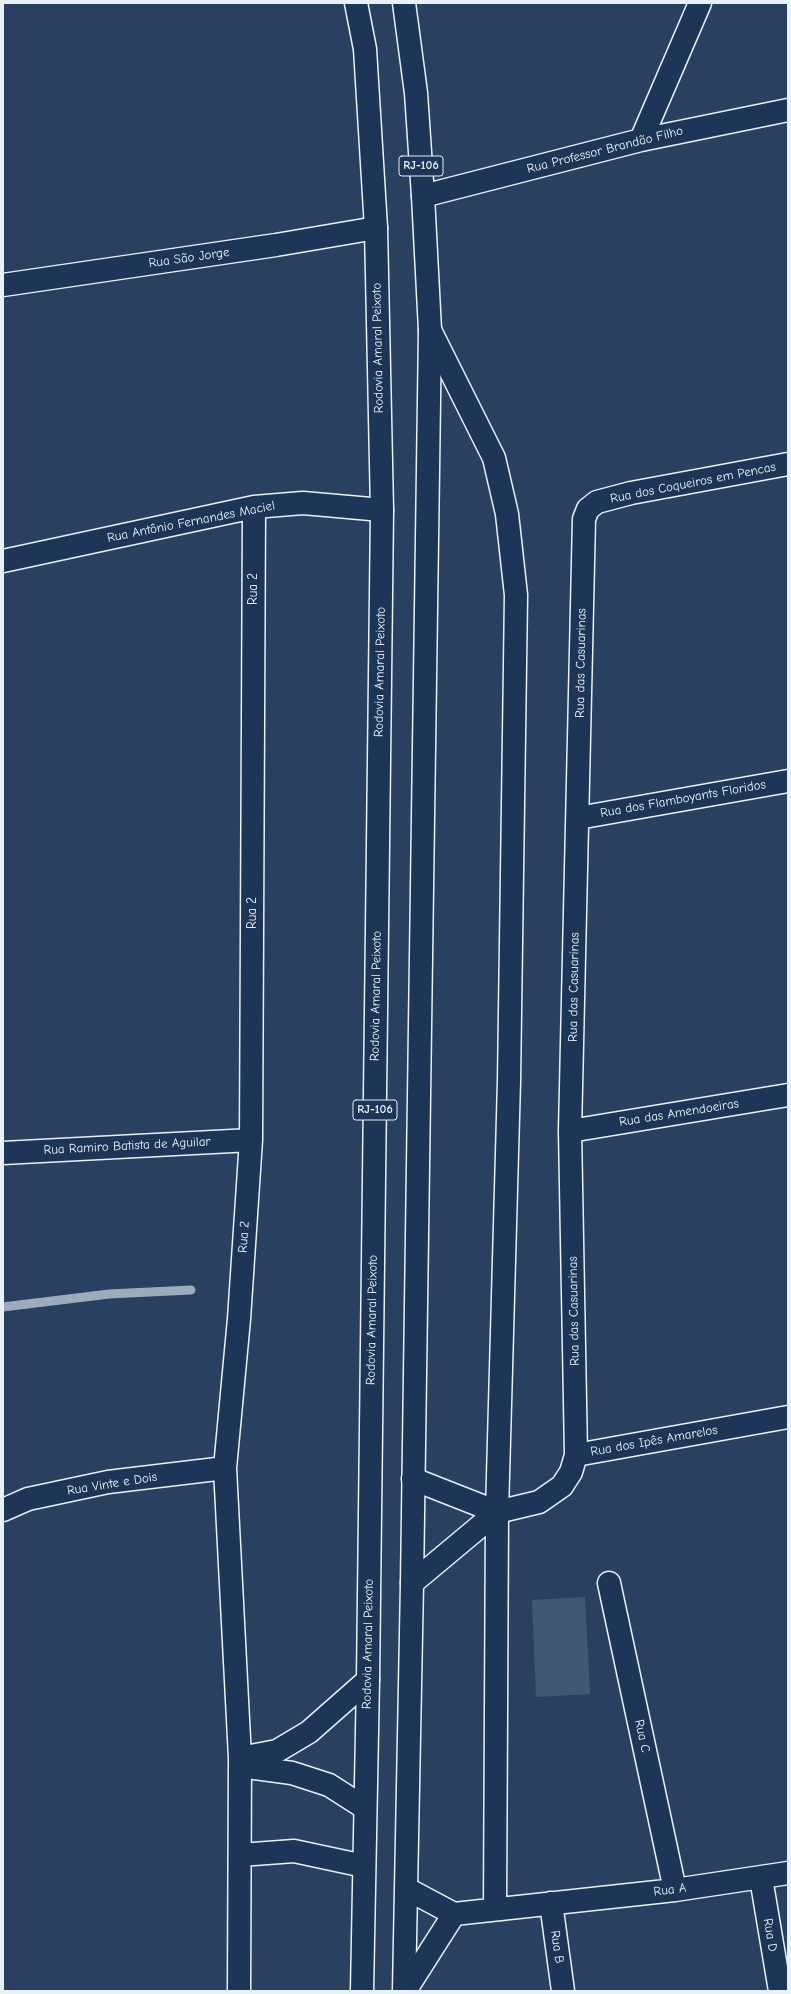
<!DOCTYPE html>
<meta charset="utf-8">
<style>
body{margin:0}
#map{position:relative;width:791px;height:1994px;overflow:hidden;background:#294061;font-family:"Comic Neue",sans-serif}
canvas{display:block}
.frame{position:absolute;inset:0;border:4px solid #e8f1f8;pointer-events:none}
</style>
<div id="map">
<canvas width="791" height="1994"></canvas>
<div class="frame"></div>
</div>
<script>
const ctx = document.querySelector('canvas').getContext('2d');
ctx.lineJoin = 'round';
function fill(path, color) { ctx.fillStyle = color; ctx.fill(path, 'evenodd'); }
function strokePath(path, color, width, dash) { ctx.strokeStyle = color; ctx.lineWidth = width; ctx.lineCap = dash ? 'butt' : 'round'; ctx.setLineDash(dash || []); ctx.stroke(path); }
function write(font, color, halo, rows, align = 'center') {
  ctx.font = font + ' "Comic Neue",sans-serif'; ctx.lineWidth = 3; ctx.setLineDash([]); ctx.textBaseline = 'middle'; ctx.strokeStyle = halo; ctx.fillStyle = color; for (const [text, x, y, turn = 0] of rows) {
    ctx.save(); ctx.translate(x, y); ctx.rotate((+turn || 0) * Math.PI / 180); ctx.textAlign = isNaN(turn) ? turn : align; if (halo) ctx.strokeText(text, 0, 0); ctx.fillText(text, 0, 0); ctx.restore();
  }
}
const green = new Path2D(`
 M585 1597 590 1694 536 1697 532 1600Z`);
const stream = new Path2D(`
 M3 1307 109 1294 191 1290`);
const minor = new Path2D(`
 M641 140 700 3
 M423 196 641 140 788 110
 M3 285 276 245 376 228
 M430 330 494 458 507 514 516 595 509 1081 497 1512 495 1909
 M3 561 254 507 303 503 382 510
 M578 818 788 781
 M570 1131 788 1095
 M3 1153 251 1140
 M576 1455 788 1417
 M413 1479 497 1512
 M3 1510 28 1499 108 1482 225 1468
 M412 1583 497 1512 539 1502 562 1486 571 1472 576 1455 570 1131 584 519 588 509 597 502 631 493 788 464
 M609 1583 675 1890
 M240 1758 277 1751 309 1732 368 1680
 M240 1766 292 1773 329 1785 365 1808
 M240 1855 294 1851 364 1866
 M761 1878 780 1991
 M407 1889 454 1914 675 1890 788 1873
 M551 1903 563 1991
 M239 1991 240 1758 225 1468 239 1319 251 1140 254 507
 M405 1991 454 1914`);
const highway = new Path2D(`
 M356 3 365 49 376 228 382 510 368 1680 362 1991
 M404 1991 412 1583 430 330 423 196 416 93 404 3`);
const shields = [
 [421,166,44],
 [375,1110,44]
];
const shieldNames = [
 ["RJ-106",421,166],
 ["RJ-106",375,1110]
];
const streetNames = [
 ["Rua Professor Brandão Filho",605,150,-14],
 ["Rua São Jorge",189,258,-8],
 ["Rodovia Amaral Peixoto",378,348,-91],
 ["Rua dos Coqueiros em Pencas",693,483,-11],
 ["Rua Antônio Fernandes Maciel",191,522,-11],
 ["Rua 2",253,589,-90],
 ["Rua das Casuarinas",581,663,-89],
 ["Rodovia Amaral Peixoto",380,672,-89],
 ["Rua dos Flamboyants Floridos",683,799,-10],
 ["Rua 2",252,913,-90],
 ["Rua das Casuarinas",574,987,-89],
 ["Rodovia Amaral Peixoto",376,996,-89],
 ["Rua das Amendoeiras",679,1113,-9],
 ["Rua Ramiro Batista de Aguilar",127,1146,-3],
 ["Rua 2",244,1237,-86],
 ["Rua das Casuarinas",574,1311,-91],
 ["Rodovia Amaral Peixoto",372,1320,-89],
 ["Rua dos Ipês Amarelos",654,1441,-10],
 ["Rua Vinte e Dois",112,1484,-9],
 ["Rodovia Amaral Peixoto",368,1644,-89],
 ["Rua C",642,1736,78],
 ["Rua A",670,1890,-7],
 ["Rua D",770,1935,81],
 ["Rua B",557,1947,82]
];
fill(green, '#415774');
strokePath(stream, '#9dabbd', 9);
strokePath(minor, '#e8f1f8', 25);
strokePath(highway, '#e8f1f8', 25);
strokePath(minor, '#1d3557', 22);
strokePath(highway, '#1d3557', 22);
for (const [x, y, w] of shields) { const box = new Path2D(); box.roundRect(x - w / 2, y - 10, w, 20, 3); ctx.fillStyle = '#1d3557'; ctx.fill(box); strokePath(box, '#e8f1f8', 1); }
write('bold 12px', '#e8f1f8', null, shieldNames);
write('13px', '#e8f1f8', '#1d3557', streetNames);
</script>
